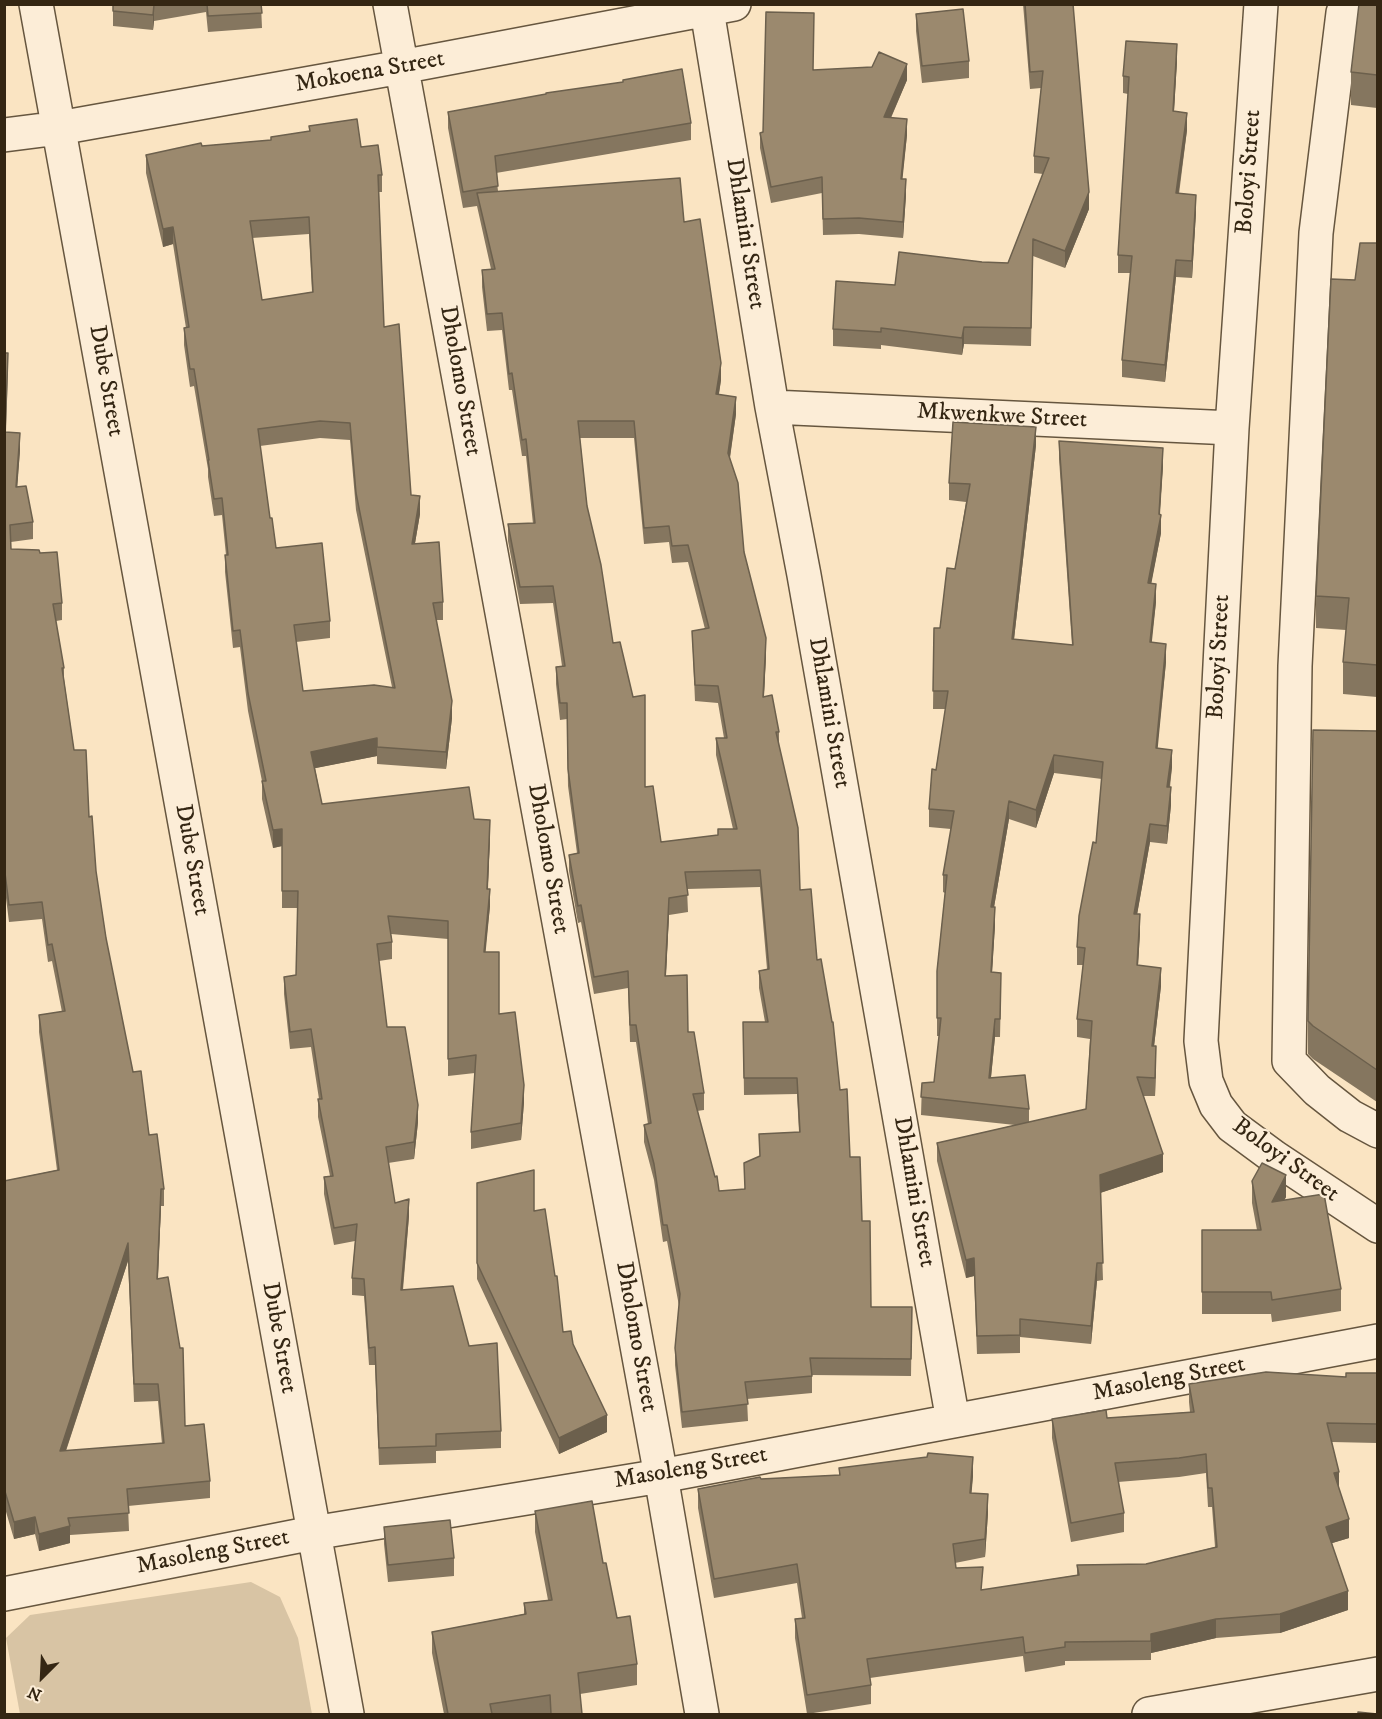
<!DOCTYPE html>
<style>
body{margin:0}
#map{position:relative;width:1382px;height:1719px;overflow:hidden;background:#fae4c2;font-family:"IM FELL DW Pica",serif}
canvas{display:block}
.frame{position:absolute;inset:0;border:6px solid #342613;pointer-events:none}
.north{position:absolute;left:12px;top:1647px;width:60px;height:60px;-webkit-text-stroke:4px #fcedd7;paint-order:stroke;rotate:204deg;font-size:16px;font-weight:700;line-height:24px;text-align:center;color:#342613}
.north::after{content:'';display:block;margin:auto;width:21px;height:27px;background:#342613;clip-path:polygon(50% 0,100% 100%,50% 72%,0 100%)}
</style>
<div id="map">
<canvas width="1382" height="1719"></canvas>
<div class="frame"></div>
<div class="north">N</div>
</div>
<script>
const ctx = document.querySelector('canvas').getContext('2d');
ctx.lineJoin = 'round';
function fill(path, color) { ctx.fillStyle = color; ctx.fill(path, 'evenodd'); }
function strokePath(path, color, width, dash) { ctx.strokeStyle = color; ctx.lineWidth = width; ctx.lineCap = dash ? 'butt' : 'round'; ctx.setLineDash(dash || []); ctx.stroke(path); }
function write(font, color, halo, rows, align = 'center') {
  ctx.font = font + ' "IM FELL DW Pica",serif'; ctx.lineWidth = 4.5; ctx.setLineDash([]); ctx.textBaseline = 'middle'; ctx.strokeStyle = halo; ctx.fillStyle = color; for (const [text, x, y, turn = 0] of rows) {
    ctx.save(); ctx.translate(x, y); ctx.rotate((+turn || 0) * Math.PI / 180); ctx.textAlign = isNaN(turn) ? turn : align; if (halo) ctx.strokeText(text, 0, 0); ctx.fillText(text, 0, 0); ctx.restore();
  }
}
const green = new Path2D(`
 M251 1582 280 1597 298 1638 312 1714H20L6 1638 30 1615Z`);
const minor = new Path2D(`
 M36 4 347 1714
 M390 4 661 1476 702 1714
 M706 4 772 407 804 575 953 1421
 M1261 4 1232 428 1201 1041 1206 1081 1216 1105 1232 1126 1274 1157 1378 1226
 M1346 4 1343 13 1316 233 1295 666 1289 1061 1317 1090 1350 1116 1378 1131
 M4 135 59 128 401 67 734 4
 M772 407 1232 428
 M4 1594 313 1533 661 1476 1378 1341
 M1149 1714 1378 1674`);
const wall = new Path2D(`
 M113 4H261L262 28 208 32 206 12 154 21 153 30 113 26Z
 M1023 4H1073L1089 209 1065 268 1033 256 1031 346 964 344 962 355 881 345V349L833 346V329L895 285 982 262 1008 263 1043 174 1034 173V156L1041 88 1030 89Z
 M1377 4V108L1351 105V72Z
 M916 14 969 61V78L922 83 916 31Z
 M1177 61 1174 111 1187 130 1179 194 1196 212 1192 278 1176 277 1165 382 1122 377V360L1131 273H1118V255L1128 94 1123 93V76Z
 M813 70 907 80 891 118 907 135 902 179 906 195 903 238 859 234 823 235 822 193 771 203 760 148V133L763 132Z
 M448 112 691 123V140L496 173 498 191 684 222 721 380 719 394 736 414 730 458 744 552 766 655 764 697 779 732V745L800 890 817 960 840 1090 850 1157 862 1221 871 1307H912L911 1376 812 1375V1393L747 1399 748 1421 682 1428 675 1365V1348L679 1306 667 1241 663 1242 654 1180 644 1142V1125L648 1124 636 1042H630L628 988 594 994 581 922 578 923 569 871V855L577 853 568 786 567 719 560 720 556 684V667L562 666 553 603 520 604 508 541V524H533L526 456H522L512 390H509L502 330 487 331 482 287V270L491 269 477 206 463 208 448 128ZM580 438H634L644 544 669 542 672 563 688 562 705 629 692 631 695 701 718 703 724 738H716V755L733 829 718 835 661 842 645 787 613 643 587 506ZM760 887 767 969 759 971V988L765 1022H743L744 1095 797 1094 799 1132 759 1134 760 1156 744 1189 719 1191 697 1111 704 1110V1093L688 1032 666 976 669 915 688 912 687 889Z
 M309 126 361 147 382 175V192H379L384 327 411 495 420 514 415 543 443 602V620H436L452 718 446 769 377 764V756L315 768 322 804 474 819 490 837 488 889 490 906 485 952 499 1014 524 1102 521 1140 471 1149V1132L475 1073 448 1076V939L391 934 392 942V959L379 961 387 1027 418 1122 414 1159 388 1163 395 1203 409 1216 403 1290 469 1346 501 1431V1448L436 1451V1463L379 1465 375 1365H369L364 1296 352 1295V1278L355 1241 334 1245 324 1194V1177L330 1176 318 1117V1099H319L311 1047 290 1049 284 994V977L296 975 298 908H282V846L273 848 262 799V781L248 711 240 647 233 648 225 572V555H226L222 515 214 516 208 477V469L194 386 190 387 184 345V328H186L173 244 163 247 146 173V155L202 146 271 140 309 131ZM309 234 312 292 262 300 252 238ZM320 438 350 440 356 510 392 687 303 691 296 642 330 638V621L276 548 270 518 260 446Z
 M1377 243V697L1343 694V662L1346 630 1316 628V596L1355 280Z
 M4 353 8 371 6 432 20 450 17 487 33 522V539L11 542V549L40 553 62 603V620L56 621 64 668V679L74 750 89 817 96 871 106 938 133 1072 164 1189V1206H161L158 1279 185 1426 210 1481V1498L128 1506 129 1531 70 1535V1543L39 1551 35 1534 14 1539 4 1505V1181L57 1170 39 1032V1015L62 1012 52 961 48 962 42 919 9 922 4 882ZM128 1261 134 1402 158 1401 162 1444 66 1451Z
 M1059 441 1163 466 1160 515 1161 533 1151 583 1156 602 1151 643 1166 662 1157 748 1172 767 1170 787 1171 805 1167 844 1150 842 1137 914 1140 932 1138 965 1161 986 1154 1046 1156 1064 1155 1096H1143L1163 1172 1100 1193 1103 1280 1097 1281 1091 1344 1020 1337V1353L977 1354 974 1276 966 1278 937 1161V1143L1015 1125 921 1115 922 1083 934 1082 939 1036H937V971L945 893 943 892V875L951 829 929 827V809L946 709H933L934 628H940L955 569 966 502 949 500V483L1036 445 1014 639 1072 645 1059 459ZM1054 773 1102 779 1096 843 1077 947V965H1083L1077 1019V1037L1090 1039 1086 1109 1029 1122V1109L991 1078 995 1037H1000L1001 991 992 972 995 925 994 907 1009 819 1036 828Z
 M1377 731V1102L1313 1059 1308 1054V1021Z
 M1252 1181 1286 1197 1284 1200 1341 1289V1311L1272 1322 1271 1314H1202V1230H1257L1252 1203Z
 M477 1183 534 1211 555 1276 563 1332 607 1432 559 1454 477 1279Z
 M1377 1373V1443L1332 1442 1339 1489 1349 1538 1332 1543 1348 1610 1280 1633 1216 1638 1151 1653V1660L1065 1661V1665L1025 1672 1023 1656 870 1678 871 1685V1704L807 1714 795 1638V1619L802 1618 797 1583 714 1598 698 1508V1489L761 1479 839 1475V1468L973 1476 971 1493 988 1513 985 1557 955 1563 956 1568 982 1590 1077 1575V1565L1146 1564 1215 1547 1212 1507H1208L1206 1473 1179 1477 1118 1482 1124 1513V1532L1071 1542 1052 1438V1419L1107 1418 1190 1412 1189 1402V1384L1346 1377Z
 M535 1511 603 1563 617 1618 637 1664V1685L580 1694 582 1714H444L432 1653V1632L524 1614V1603L548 1600 535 1532Z
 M384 1527 454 1558V1576L388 1582 384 1544Z`);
const shadedWall = new Path2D(`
 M154 5V21L153 30V15Z
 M1177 44V61L1173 128V111Z
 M907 64V80L884 133V117Z
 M1187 113V130L1176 211V193Z
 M907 119V135L901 194V179Z
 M906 179V195L903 238V222Z
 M1089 192V209L1065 268V251Z
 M1196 195V212L1192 278V261Z
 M173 227V244L163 247V229Z
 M1176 260V277L1165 382V365Z
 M964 327V344L962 355V338Z
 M721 363V380L716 411V394Z
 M736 397V414L728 470V453Z
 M1036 427V445L1012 657V639Z
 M20 433V450L16 505V487Z
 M1163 448V466L1159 522 1161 515V533L1148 601V583L1159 514Z
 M420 496V514L412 561V544Z
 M1156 584V602L1150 660V642Z
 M766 638V655L763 714V697Z
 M1166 644V662L1156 766V748Z
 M452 701V718L446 769V752Z
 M377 738V756L311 769V752Z
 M1172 750V767L1167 805V787Z
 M1054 755V773L1036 828V810Z
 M1171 787V805L1167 844V826Z
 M1009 801V819L991 925V907Z
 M490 820V837L487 906V889Z
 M1150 824V842L1134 932V914Z
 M282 829V846L273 848V830Z
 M490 889V906L484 969V952Z
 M669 898V915L665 993V976Z
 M995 907V925L991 990V972Z
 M1140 914V932L1137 983V965Z
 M1161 968V986L1152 1064V1046Z
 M995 1019V1037L989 1096V1078Z
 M1156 1046V1064L1155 1096V1078Z
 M524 1085V1102L521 1140V1123Z
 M418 1105V1122L414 1159V1142Z
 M1163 1154V1172L1100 1193V1175Z
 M1286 1175V1197L1272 1224V1202Z
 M161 1189V1206L157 1297V1279Z
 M409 1199V1216L401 1307V1290Z
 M128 1243V1261L60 1468V1451Z
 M974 1258V1276L966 1278V1260Z
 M1097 1263V1281L1091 1344V1326Z
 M607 1415V1432L559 1454V1438Z
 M973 1457V1476L970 1512V1493Z
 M1339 1472V1490L1334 1473Z
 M988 1494V1513L985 1557V1539Z
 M35 1517V1534L14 1539V1522Z
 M1349 1519V1538L1326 1545V1527Z
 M70 1526V1543L39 1551V1534Z
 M1348 1591V1610L1280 1633V1614Z
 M1216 1619V1638L1151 1653V1634Z`);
const building = new Path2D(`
 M113 4H159L154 5 153 15 113 11Z
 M207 4H261L262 13 208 16Z
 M1025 4H1073L1089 192 1065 251 1033 239 1031 328 964 327 962 338 881 328V332L833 329 836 281 895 285 899 252 982 262 1008 263 1049 158 1034 156 1043 71 1030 72Z
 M1359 4H1377V75L1351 72Z
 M963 9 969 61 922 66 916 14Z
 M766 12 814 13 813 70 872 67 879 52 907 64 884 117 907 119 901 179H906L903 222 859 218 823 219 822 177 771 187 760 133 763 132Z
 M1126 41 1177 44 1173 111 1187 113 1176 193 1196 195 1192 261 1176 260 1165 365 1122 360 1132 256 1118 255 1129 77 1123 76Z
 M682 69 691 123 495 156 498 186 463 192 448 112 546 94V93L623 82V80Z
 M357 119 361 147 378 145 382 175H378L384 327 399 324 411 495 420 496 412 544 439 542 443 602 433 603 452 701 446 752 377 747V738L311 752 322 804 469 787 474 819 490 820 487 889H490L484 952H499V1014L515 1012 524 1085 521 1123 471 1132 476 1055 448 1059V921L388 916 392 942 377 944 387 1027H405L418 1105 414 1142 386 1147 395 1203 409 1199 401 1290 453 1286 469 1346 497 1343 501 1431 436 1434V1446L379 1448 375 1347 369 1348 364 1279 352 1278 357 1224 334 1228 324 1177 333 1176 318 1099H322L311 1029 290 1032 284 977 296 975 298 891H282V829L273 830 262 781H266L248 693 240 630 233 631 225 555H228L222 498 214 499 208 460H209L194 369H190L184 328 189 327 173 227 163 229 146 155 201 143 202 146 271 140V137L310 131 309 126ZM309 217 313 292 262 300 250 221ZM320 421 350 423 356 493 395 688 374 685 303 691 294 625 330 621 322 543 276 548 272 518H270L258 429Z
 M680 178 684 222 700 219 721 363 716 394 736 397 728 453 738 483 744 552 766 638 763 697 772 695 779 732H776L798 828 800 890 811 889 817 960 821 959 832 1022H833L840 1090 847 1089 850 1157H860L862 1221H870L871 1307H912L911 1359 810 1358 812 1376 745 1382 748 1404 682 1412 675 1348 680 1294 667 1225H663L654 1164 644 1125 651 1123 636 1025H630L628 971 594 977 581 905 578 906 569 855 579 853 568 769 567 703H560L556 667 565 666 553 586 520 587 508 524 535 523 526 439 522 440 512 373 509 374 502 313 487 314 482 270 495 269 477 193ZM578 421H634L644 528 669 526 672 546 688 545 709 628 692 631 695 685 718 686 727 738H716L737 829H718V835L661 842 653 786 645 787V695L633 697 620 642 613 643 601 565 587 506ZM760 870 769 969 759 971 768 1022H743L744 1078H797L800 1132 759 1134 760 1156 744 1163 745 1189 719 1191 717 1176 715 1177 693 1094 704 1093 694 1032H688L687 975 665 976 669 898 688 895 685 872Z
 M1360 243H1377V665L1343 662 1349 598 1316 596 1331 279 1355 280Z
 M4 353H8L5 432 20 433 16 487 26 486 33 522 10 525 11 549 39 550 40 553 57 552 62 603 53 604 64 668H62L74 750H86L89 817 92 816 96 871 106 938 133 1072 141 1071 149 1135 157 1134 164 1189H161L157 1279 168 1277 180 1348H183L185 1426 204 1424 210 1481 127 1489 129 1513 68 1518 70 1526 39 1534 35 1517 14 1522 4 1488V1181L59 1170 39 1015 65 1011 52 944 48 945 42 902 9 905 4 865ZM128 1243 134 1384H158L164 1443 60 1451Z
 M953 422 1036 427 1012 639 1073 645 1059 441 1163 448 1159 514 1161 515 1148 583 1156 584 1150 642 1166 644 1156 748 1172 750 1167 787H1171L1167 826 1150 824 1134 914H1140L1137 965 1161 968 1152 1046H1156L1155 1078 1137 1077 1163 1154 1100 1175 1103 1263H1097L1091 1326 1020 1319V1335L977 1336 974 1258 966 1260 937 1143 1086 1109 1092 1021 1077 1019 1085 948 1077 947 1079 916 1093 842 1096 843 1103 762 1054 755 1036 810 1009 801 991 907H995L991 972 1001 973 1000 1019H995L989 1078 1025 1075 1029 1109 921 1097 922 1083 934 1082 941 1018H937V971L947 875H943L954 811 929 809 932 769 936 770 948 691H933L934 628H940L947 568 955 569 970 484 949 483Z
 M1313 730 1377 731V1070L1313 1026 1308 1021Z
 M1262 1163 1286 1175 1272 1202 1324 1194 1341 1289 1272 1300 1271 1292H1202V1230H1261L1252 1181Z
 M534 1170V1211L545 1209 555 1276H557L563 1332 571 1331 573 1344 607 1415 559 1438 477 1263V1183Z
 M1266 1372 1346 1377V1373H1377V1424L1327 1423 1339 1472 1334 1473 1349 1519 1326 1527 1348 1591 1280 1614 1216 1619 1151 1634V1641L1065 1642V1647L1025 1653 1023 1637 867 1659 871 1685 807 1695 795 1619 805 1618 797 1564 714 1579 698 1489 760 1477 761 1479 840 1475 839 1468 927 1457 928 1453 973 1457 970 1493 988 1494 985 1539 953 1544 956 1568 983 1567 981 1590 1079 1575 1077 1565 1146 1564 1217 1547 1212 1488H1208L1206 1454 1179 1458 1115 1463 1124 1513 1071 1523 1052 1419 1106 1410 1107 1418 1194 1412 1189 1384Z
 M592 1501 603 1563H606L617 1618 630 1616 637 1664 578 1673 582 1714H551L550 1695 490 1704 492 1714H448L432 1632 526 1614 524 1603 552 1600 535 1511Z
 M450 1520 454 1558 388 1565 384 1527Z
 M1358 1712 1377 1714H1358Z`);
const streetNames = [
 ["Mokoena Street",370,73,-10],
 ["Boloyi Street",1250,172,-86],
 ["Dhlamini Street",744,234,81],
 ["Dube Street",105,381,80],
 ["Dholomo Street",459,381,80],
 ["Mkwenkwe Street",1002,417,3],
 ["Boloyi Street",1220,657,-87],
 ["Dhlamini Street",828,713,80],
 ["Dholomo Street",547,859,80],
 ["Dube Street",191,860,80],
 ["Boloyi Street",1285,1161,36],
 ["Dhlamini Street",913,1192,80],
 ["Dholomo Street",635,1337,80],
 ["Dube Street",278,1338,80],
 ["Masoleng Street",1169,1380,-11],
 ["Masoleng Street",691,1469,-10],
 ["Masoleng Street",213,1553,-11]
];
fill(green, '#d8c4a4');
strokePath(minor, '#66563f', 36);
strokePath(minor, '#fcedd7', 33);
fill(wall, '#85765f');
fill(shadedWall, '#6c604d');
fill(building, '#9b896e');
strokePath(building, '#6c604d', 1.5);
write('24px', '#342613', '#fcedd7', streetNames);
</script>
